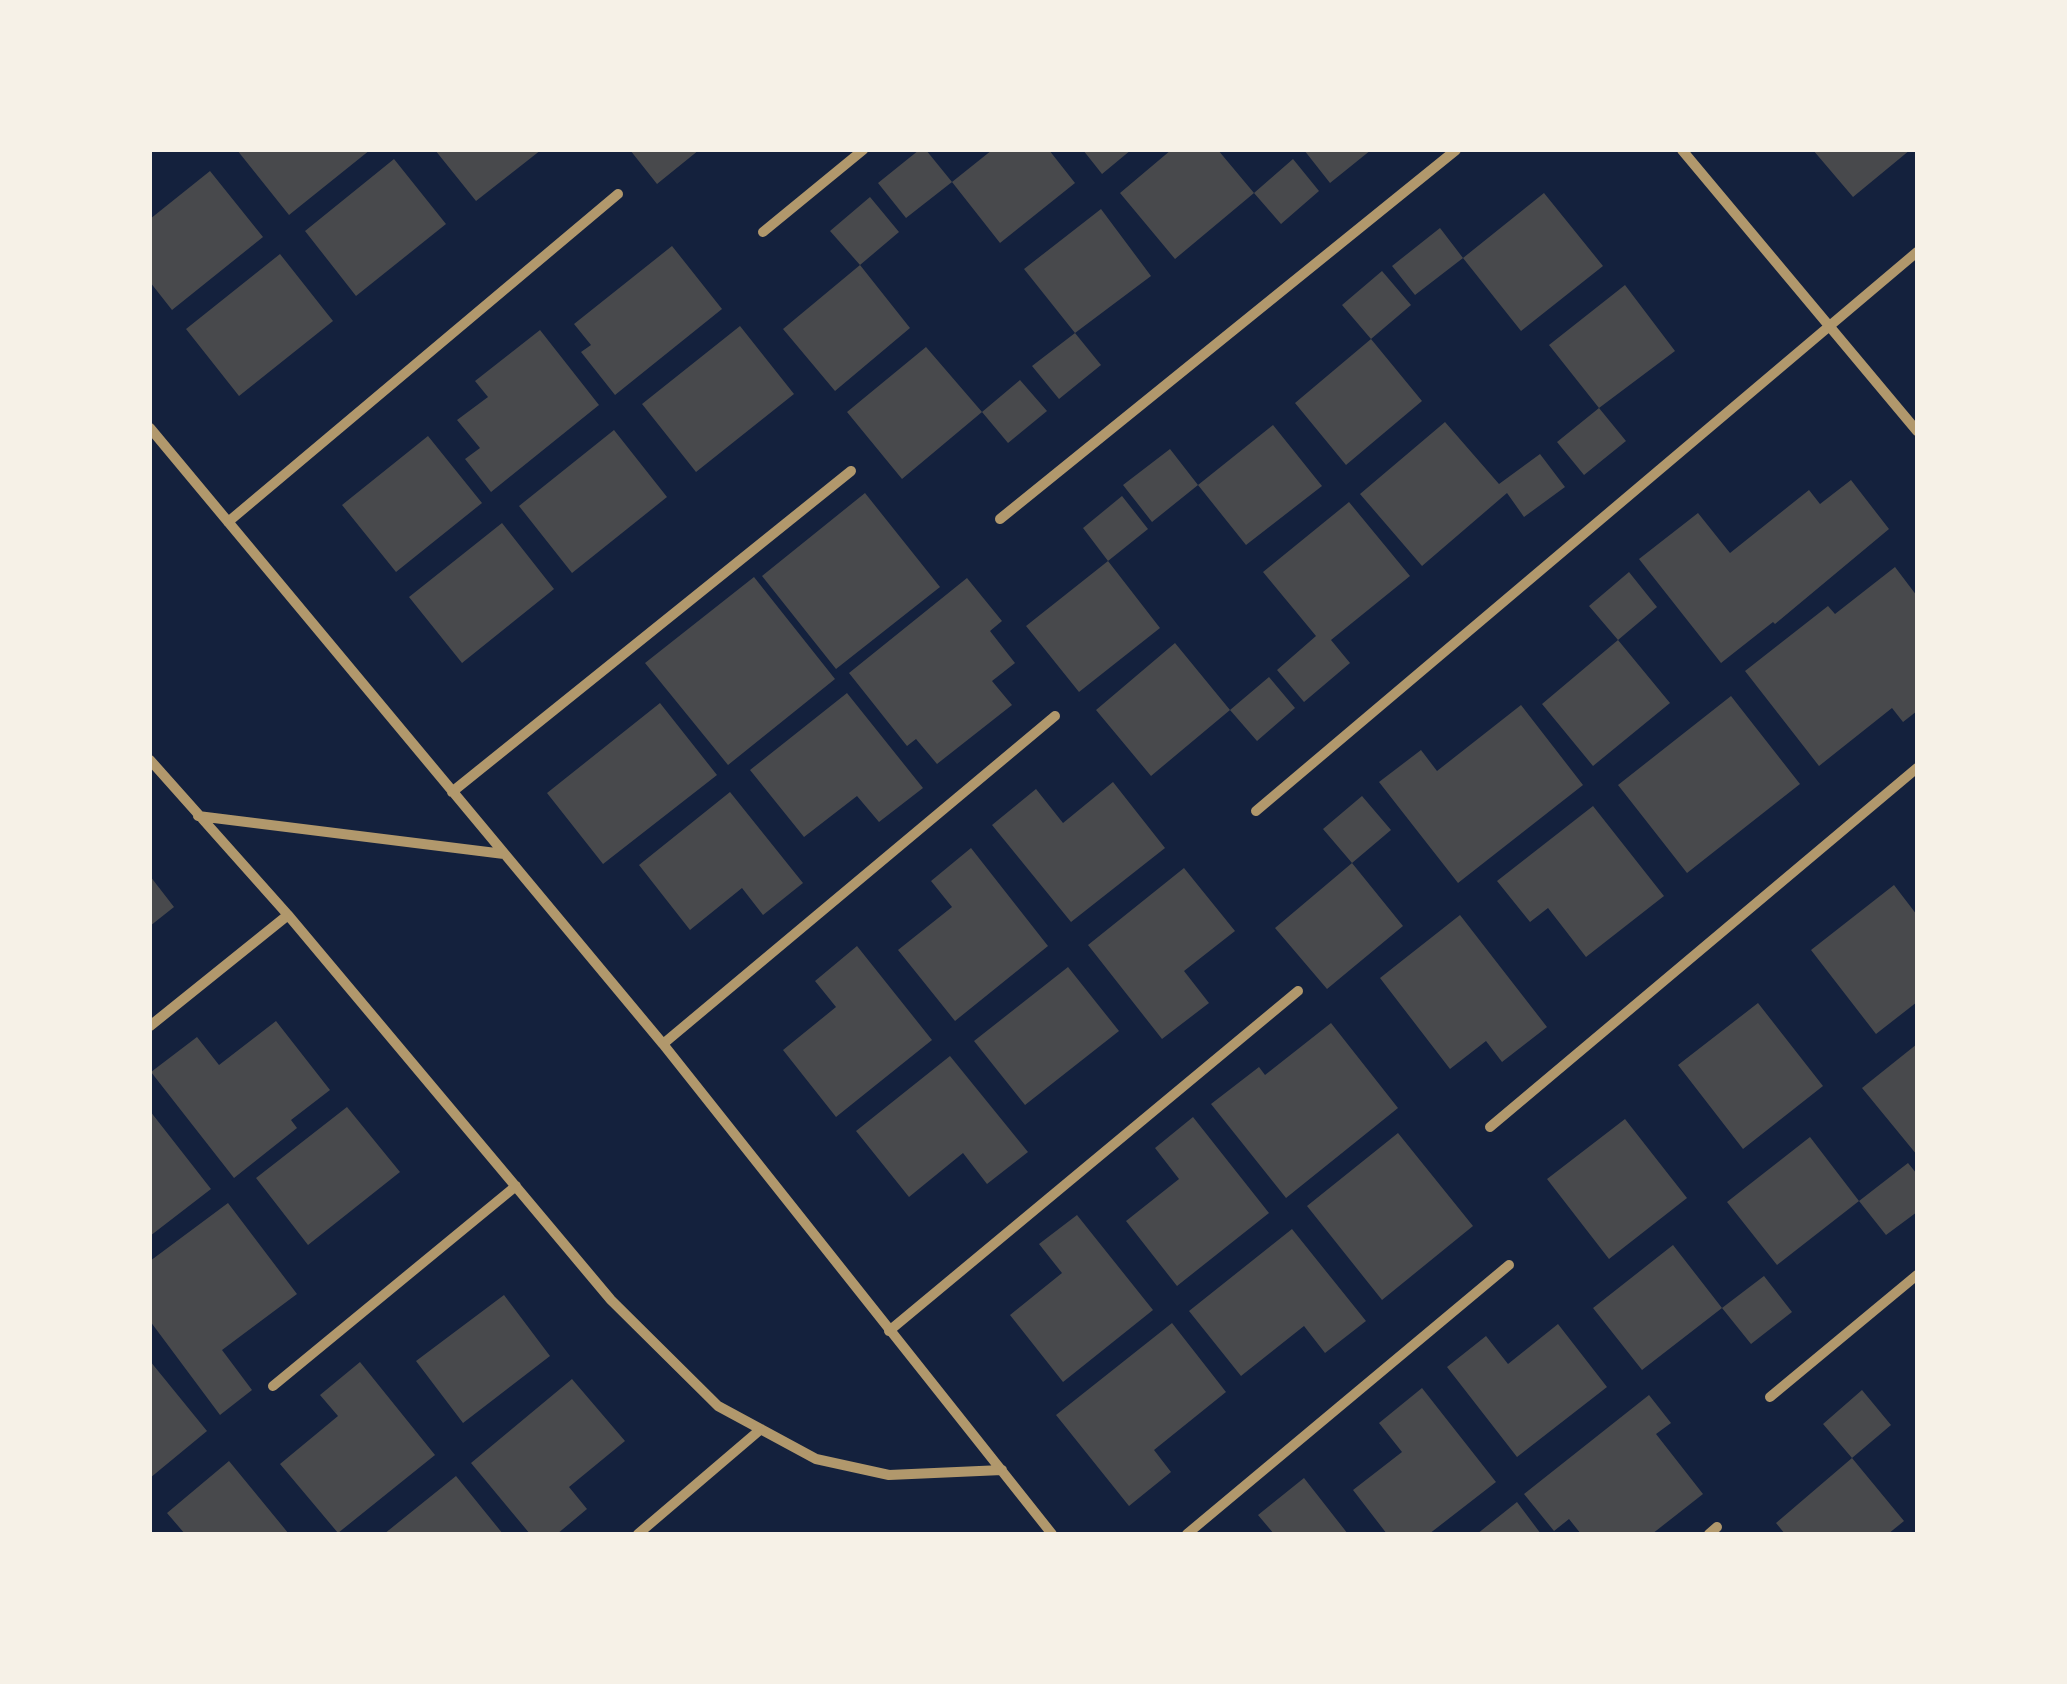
<!DOCTYPE html>
<style>
body{margin:0}
#map{position:relative;width:2067px;height:1684px;overflow:hidden;background:#14213d;font-family:"Alegreya Sans",sans-serif}
canvas{display:block}
.frame{position:absolute;inset:0;border:152px solid #f6f1e7;pointer-events:none}
</style>
<div id="map">
<canvas width="2067" height="1684"></canvas>
<div class="frame"></div>
</div>
<script>
const ctx = document.querySelector('canvas').getContext('2d');
ctx.lineJoin = 'round';
function fill(path, color) { ctx.fillStyle = color; ctx.fill(path, 'evenodd'); }
function strokePath(path, color, width, dash) { ctx.strokeStyle = color; ctx.lineWidth = width; ctx.lineCap = dash ? 'butt' : 'round'; ctx.setLineDash(dash || []); ctx.stroke(path); }
const building = new Path2D(`
 M237 150H370L289 215Z
 M435 150H541L476 201Z
 M630 150H699L657 184Z
 M919 150H926L952 182 906 218 878 183Z
 M992 150H1049L1075 183 1000 243 952 182Z
 M1083 150H1131L1102 174Z
 M1171 150H1218L1254 193 1175 259 1120 193Z
 M1304 150H1371L1330 183Z
 M1813 150H1910L1853 197Z
 M394 159 446 224 356 296 305 231Z
 M1293 159 1319 191 1281 224 1254 193Z
 M210 171 263 237 172 310 150 282V219Z
 M1544 193 1603 266 1521 331 1463 258Z
 M870 197 899 232 860 265 830 231Z
 M1101 209 1151 276 1075 333 1024 269Z
 M1440 228 1463 258 1415 295 1392 266Z
 M672 246 722 309 615 395 581 352 591 345 574 324Z
 M280 254 333 321 239 396 186 329Z
 M860 265 910 328 835 391 783 329Z
 M1382 271 1411 305 1371 339 1342 305Z
 M1625 285 1675 351 1599 408 1549 345Z
 M740 326 794 394 696 472 642 404Z
 M540 330 599 405 491 492 465 459 480 448 457 420 488 397 475 381Z
 M1075 333 1101 365 1059 399 1032 366Z
 M1371 339 1422 401 1346 465 1295 403Z
 M926 347 982 412 902 479 847 412Z
 M1020 380 1047 411 1008 443 982 412Z
 M1599 408 1626 441 1584 475 1557 442Z
 M1445 422 1499 484 1540 454 1565 487 1524 517 1507 493 1422 566 1360 494Z
 M1273 425 1322 486 1246 545 1198 485Z
 M614 430 667 497 572 573 519 506Z
 M428 436 482 503 396 572 342 505Z
 M1170 449 1198 485 1152 522 1123 485Z
 M1851 480 1889 529 1775 624 1773 622 1721 663 1639 559 1698 513 1730 553 1809 490 1820 504Z
 M865 493 940 587 836 669 762 576Z
 M1122 496 1148 529 1108 561 1083 528Z
 M1349 502 1410 576 1331 640 1350 663 1304 702 1277 670 1316 636 1263 572Z
 M502 523 554 589 462 663 409 597Z
 M1108 561 1160 628 1079 692 1026 626Z
 M1895 567 1917 596V711L1903 722 1892 708 1819 766 1745 671 1828 606 1835 614Z
 M1629 572 1657 607 1618 640 1589 606Z
 M754 577 835 679 728 765 645 663Z
 M967 578 1002 621 990 631 1015 663 992 681 1012 705 937 764 916 739 907 746 849 673Z
 M1618 640 1670 703 1593 766 1542 704Z
 M1175 643 1230 710 1151 776 1096 710Z
 M1269 677 1295 708 1257 741 1230 710Z
 M847 693 923 788 879 822 857 796 804 837 750 770Z
 M1731 696 1800 784 1687 873 1618 785Z
 M660 703 717 775 603 864 547 793Z
 M1521 705 1583 785 1458 883 1379 782 1421 750 1437 771Z
 M1113 782 1165 848 1071 922 992 825 1036 789 1063 823Z
 M730 792 803 883 763 915 742 888 690 930 639 865Z
 M1362 796 1391 830 1352 863 1403 926 1327 989 1275 928 1352 863 1323 829Z
 M1593 806 1664 896 1586 957 1548 908 1530 922 1497 881Z
 M971 848 1048 946 955 1021 898 950 952 907 931 881Z
 M1184 868 1235 931 1184 971 1209 1003 1162 1039 1088 945Z
 M150 876 174 907 150 926Z
 M1894 885 1917 915V1002L1876 1034 1811 950Z
 M1460 915 1547 1027 1502 1062 1486 1041 1450 1069 1380 978Z
 M857 946 932 1040 836 1117 783 1050 836 1007 815 981Z
 M1068 967 1119 1031 1025 1105 974 1041Z
 M1758 1003 1823 1086 1743 1149 1678 1065Z
 M276 1021 330 1090 291 1120 297 1128 234 1178 151 1072 197 1037 219 1065Z
 M1331 1023 1398 1108 1286 1198 1211 1104 1259 1067 1265 1075Z
 M1917 1044V1155L1862 1088Z
 M950 1056 1028 1152 987 1184 963 1153 909 1197 856 1131Z
 M347 1107 400 1172 308 1245 256 1178Z
 M150 1111 211 1189 150 1236Z
 M1193 1117 1269 1213 1177 1286 1126 1221 1179 1179 1155 1148Z
 M1625 1119 1687 1198 1609 1259 1547 1179Z
 M1398 1133 1473 1226 1382 1300 1307 1206Z
 M1810 1137 1859 1201 1777 1265 1727 1202Z
 M1908 1163 1917 1174V1212L1886 1235 1859 1201Z
 M228 1203 297 1294 222 1350 252 1390 220 1415 150 1321V1261Z
 M1077 1215 1153 1310 1063 1382 1010 1315 1062 1273 1039 1244Z
 M1292 1229 1366 1321 1325 1353 1304 1326 1241 1376 1189 1311Z
 M1673 1245 1722 1308 1642 1370 1593 1308Z
 M1764 1276 1792 1312 1751 1344 1722 1308Z
 M504 1295 550 1356 463 1423 416 1361Z
 M1172 1323 1226 1392 1154 1450 1171 1472 1129 1506 1056 1415Z
 M1558 1324 1607 1387 1517 1457 1447 1367 1486 1336 1508 1364Z
 M150 1361 207 1431 150 1478Z
 M360 1362 435 1455 338 1533 280 1464 338 1416 320 1395Z
 M572 1379 625 1441 569 1487 587 1509 557 1534H530L471 1463Z
 M1422 1388 1496 1482 1429 1534H1387L1353 1490 1402 1452 1379 1423Z
 M1862 1390 1891 1425 1852 1458 1823 1424Z
 M1649 1395 1671 1423 1656 1434 1703 1494 1652 1534H1581L1569 1519 1554 1531 1524 1494Z
 M1852 1458 1904 1521 1888 1534H1785L1776 1523Z
 M229 1461 289 1534H185L167 1513Z
 M456 1476 503 1534H384Z
 M1304 1478 1348 1534H1274L1258 1515Z
 M1517 1502 1541 1534H1477Z`);
const minor = new Path2D(`
 M1682 150 1917 431
 M763 232 863 150
 M150 428 663 1044 1052 1534
 M1000 519 1456 150
 M228 522 618 194
 M150 760 288 915 611 1300 718 1406 816 1459 889 1475 1002 1470
 M452 792 851 471
 M1256 811 1917 252
 M198 816 504 854
 M150 1026 288 915
 M663 1044 1055 716
 M1490 1127 1917 768
 M889 1331 1298 991
 M273 1386 516 1186
 M1770 1397 1917 1275
 M638 1534 761 1429
 M1187 1534 1509 1265
 M1709 1534 1717 1527`);
fill(building, '#48494c');
strokePath(minor, '#b1986c', 10);
</script>
